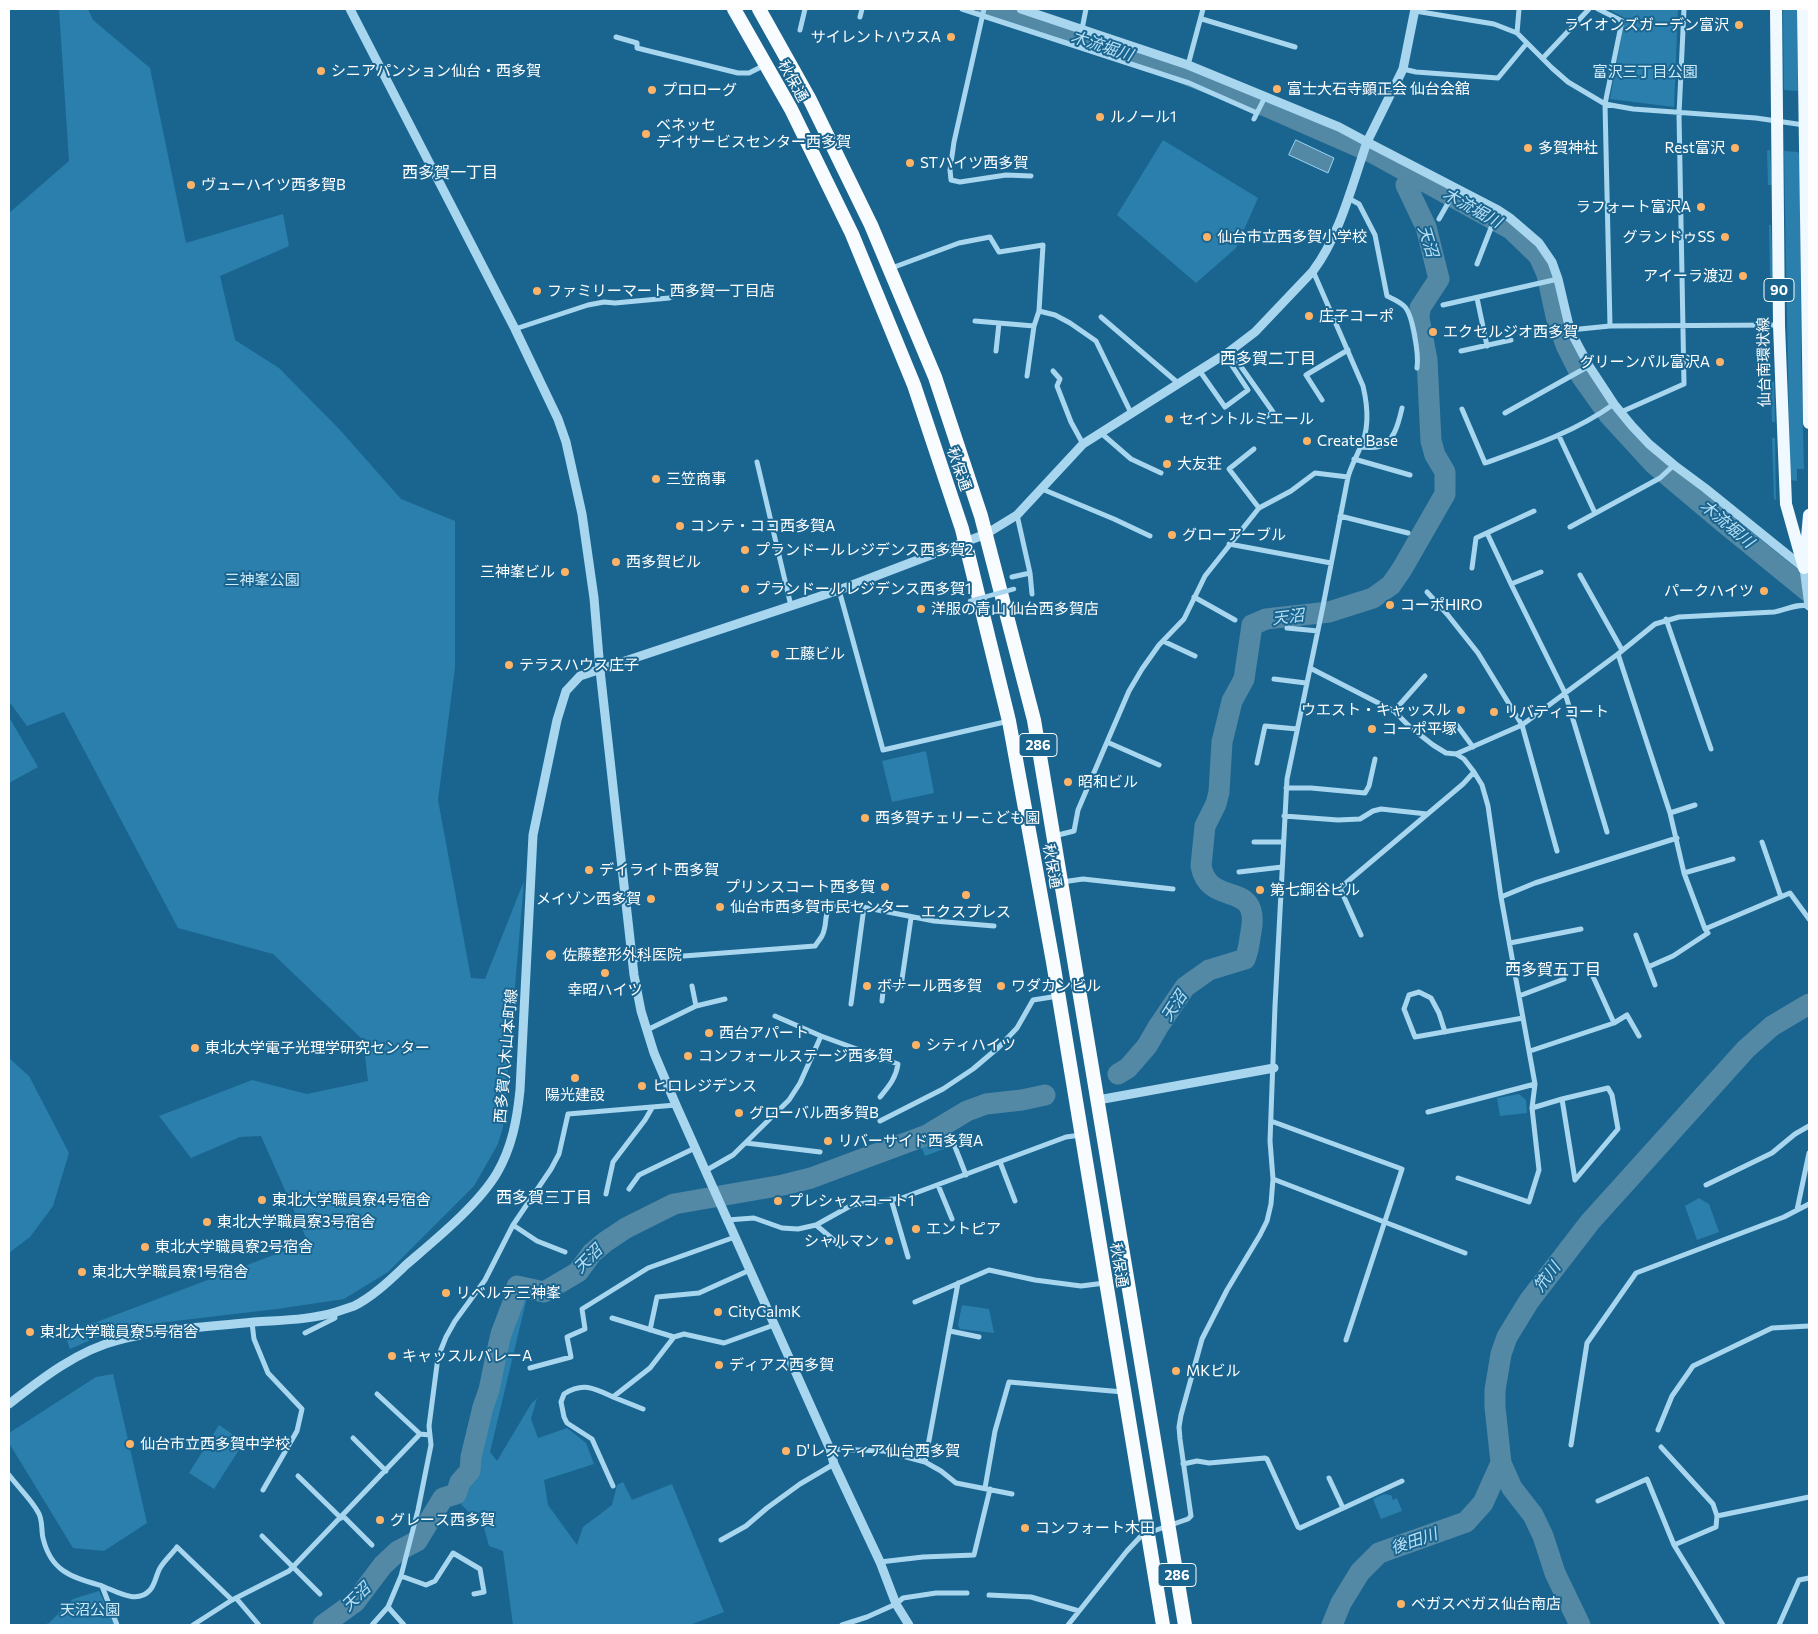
<!DOCTYPE html>
<meta charset="utf-8">
<style>
body{margin:0}
#map{position:relative;width:1818px;height:1634px;overflow:hidden;background:#1a6590;font-family:Commissioner,sans-serif}
canvas{display:block}
.frame{position:absolute;inset:0;border:10px solid #fff;pointer-events:none}
</style>
<div id="map">
<canvas width="1818" height="1634"></canvas>
<div class="frame"></div>
</div>
<script>
const ctx = document.querySelector('canvas').getContext('2d');
ctx.lineJoin = 'round';
function fill(path, color) { ctx.fillStyle = color; ctx.fill(path, 'evenodd'); }
function strokePath(path, color, width, dash) { ctx.strokeStyle = color; ctx.lineWidth = width; ctx.lineCap = dash ? 'butt' : 'round'; ctx.setLineDash(dash || []); ctx.stroke(path); }
function write(font, color, halo, rows, align = 'center') {
  ctx.font = font + ' Commissioner,"Noto Sans JP",sans-serif'; ctx.lineWidth = 4; ctx.setLineDash([]); ctx.textBaseline = 'middle'; ctx.strokeStyle = halo; ctx.fillStyle = color; for (const [text, x, y, turn = 0] of rows) {
    ctx.save(); ctx.translate(x, y); ctx.rotate((+turn || 0) * Math.PI / 180); ctx.textAlign = isNaN(turn) ? turn : align; if (halo) ctx.strokeText(text, 0, 0); ctx.fillText(text, 0, 0); ctx.restore();
  }
}
const green = new Path2D(`
 M59 9H88L93 20 150 68 186 243 283 214 289 246 220 276 235 340 279 368 340 430 401 499 455 521V668L438 800 471 978 485 979 524 881 503 1127 498 1144 474 1186 388 1272 344 1299 277 1309 133 1326 95 1338 70 1349 65 1334 308 1242 261 1136 240 1137 191 1158 159 1116 252 1080 307 1094 368 1081 363 1040 273 954 178 928 64 712 27 726 11 704 9 705V213L69 161Z
 M1608 9H1678L1674 107 1610 99 1625 18Z
 M1783 9H1797L1798 91 1784 90Z
 M1163 140 1258 198 1236 248 1196 283 1117 215Z
 M1770 150 1772 185H1768L1767 151Z
 M1784 151 1798 152 1800 156 1801 358 1804 469H1797V481L1790 480Z
 M1769 225H1771L1773 277H1770Z
 M1771 382H1774L1775 422H1772Z
 M1772 438H1775L1776 500 1774 499Z
 M9 717 38 767 9 783Z
 M926 751 934 793 892 802 882 761Z
 M9 1058 29 1076 69 1153 53 1206 30 1237 9 1253Z
 M1519 1094 1526 1100 1527 1113 1500 1116 1497 1098Z
 M946 1132 952 1146 925 1156 920 1143Z
 M1699 1198 1709 1204 1719 1232 1697 1240 1685 1206Z
 M519 1291 528 1293 490 1452 497 1461 531 1404 537 1398 531 1419 538 1438 567 1428 586 1443 594 1464 544 1480 548 1505 577 1545 583 1527 612 1505 617 1485 623 1482 632 1500 672 1484 724 1612 690 1625H513L503 1551 489 1546 484 1528 461 1504Z
 M962 1305 989 1309 994 1333 960 1329 958 1325Z
 M113 1374 147 1523 104 1551 73 1548 9 1443V1433L96 1377Z
 M219 1425 244 1442 214 1489 189 1473Z
 M1384 1494 1391 1495 1393 1500 1397 1498 1402 1511 1381 1519 1373 1499Z
 M99 1591 115 1625H43L49 1623 73 1599Z`);
const water = new Path2D(`
 M1296 140 1334 158 1328 173 1289 155Z`);
const river = new Path2D(`
 M987 9 1172 69 1247 98 1375 154 1511 229 1539 256 1547 274 1556 316 1566 345 1582 377 1609 415 1654 464 1723 522 1809 592
 M1118 1074 1128 1068 1147 1046 1158 1027 1185 987 1209 970 1245 959C1249 950 1249 942 1251 932 1261 878 1209 909 1201 866L1205 826 1216 804 1219 792 1222 742 1232 701 1244 679 1252 625 1266 619 1329 612 1373 598 1391 585 1402 569 1445 494V472L1435 455 1431 441 1427 360 1419 318 1420 308 1439 279 1426 227 1406 185 1416 176
 M323 1625 355 1602 383 1565 398 1551 417 1541 443 1498 456 1494 460 1482 470 1471 471 1457 483 1407 489 1390 496 1356 501 1334 514 1300 517 1286 544 1292 578 1272 592 1253 605 1242 626 1228 674 1204 783 1185 811 1178 927 1135 967 1111 986 1104 1022 1100 1045 1095
 M1332 1625 1341 1603 1360 1572 1379 1553 1466 1522 1483 1503 1501 1463
 M1580 1625 1555 1573 1543 1536 1533 1515 1512 1488 1501 1463 1495 1407V1390L1501 1354 1507 1337 1529 1301 1590 1222 1746 1049 1772 1026 1809 1004`);
const minor = new Path2D(`
 M962 9 1189 83 1257 113
 M984 9 954 142 950 170 951 180 960 182 1006 175 1031 176
 M1598 9 1622 21 1605 104 1610 326
 M1415 11 1494 24 1517 33 1552 68 1568 82 1605 104 1633 109 1756 118 1804 125
 M860 17 862 9
 M1202 19 1295 47
 M1082 29 1086 9
 M800 30 805 9
 M1517 33 1519 9
 M616 37 637 43V48L738 73H749L765 65
 M1543 58 1589 9
 M1126 59 1130 45
 M1188 65 1203 9
 M1403 69 1416 72 1498 78 1527 43
 M1254 119 1265 97
 M1348 198 1359 204 1375 235 1387 296C1393 299 1399 301 1404 306 1413 314 1419 355 1417 368
 M1439 219 1456 189
 M1477 264 1498 210
 M889 269 959 243 990 237 999 252 1043 245 1039 311 1034 326 1027 376
 M1477 298 1487 346
 M1443 305 1558 279
 M1039 311 1055 315 1070 323 1096 341 1131 413
 M1101 317 1178 383
 M975 321 1034 326
 M515 329 588 305 604 302 615 303 669 298 683 291
 M1570 330 1610 326 1779 325
 M996 351 999 323
 M1230 351 1273 412 1260 421
 M1461 351 1511 340
 M1199 370 1225 407 1248 390 1225 355
 M1053 371 1060 379 1057 386 1071 422 1083 444
 M1322 400 1306 375 1348 350
 M1462 409 1485 463C1530 447 1575 432 1614 404
 M1621 412 1684 384 1679 114 1684 9
 M1505 413 1589 366
 M1101 433 1131 459 1161 473
 M1559 436 1595 513
 M1361 447C1366 447 1372 448 1377 447 1394 445 1399 421 1402 408
 M1254 449 1229 469 1259 508
 M1354 459 1410 475
 M757 462 791 606
 M1042 489 1114 519 1150 536
 M1340 516 1408 533
 M1570 527 1660 478 1674 465
 M1487 533 1511 584 1565 693 1607 832
 M1229 544 1331 563
 M1472 568 1476 538 1534 511
 M1030 573 1032 594
 M1580 575 1622 650
 M1012 577 1030 573 1017 515
 M1511 584 1541 572
 M839 590 883 750 1009 721
 M1427 592 1447 614 1478 653 1522 725 1557 851
 M1194 597 1235 620
 M1666 619 1711 749
 M1287 628 1318 631
 M1163 641 1195 656
 M1618 654 1670 813 1684 873 1705 929
 M1310 668 1394 711 1410 727 1433 745 1446 753 1456 754 1522 725 1618 654 1655 624 1679 617 1774 612C1785 610 1798 603 1809 606V608
 M1274 679 1306 683
 M1394 711 1425 676
 M1456 724 1473 747
 M1107 742 1159 765
 M1456 754 1464 759 1474 772 1482 785 1488 806 1501 897 1535 1084 1532 1108 1539 1170 1529 1202 1458 1178
 M1257 763 1265 726 1297 729
 M1286 788H1311L1365 793 1369 786 1375 759
 M1670 813 1695 805
 M1284 816 1338 820 1360 819 1373 811 1381 809 1427 814
 M1054 836 1074 831 1078 810 1107 742 1129 691 1142 669 1159 645 1184 619 1205 576 1259 508 1291 491 1315 473 1348 477
 M1254 842H1283
 M1762 842 1781 897
 M1239 872 1282 867
 M1684 873 1733 859
 M1062 882 1083 879 1173 889
 M1501 897 1535 883 1677 838
 M1361 935 1340 888 1463 784 1474 772
 M1636 935 1655 985
 M1510 943 1581 929
 M631 960 815 946C817 943 820 939 822 936 830 920 819 908 842 903L934 921 994 926
 M1648 967 1673 956 1708 933 1705 929 1790 893 1809 919
 M1591 972 1614 1023
 M692 986 696 1006
 M1519 996 1564 979
 M882 1001 884 982 901 986 911 918
 M851 1004 864 907
 M775 1016 821 1036
 M647 1030 696 1006 725 999
 M1445 1032 1439 1013 1431 998 1419 992 1409 995 1404 1009 1415 1037 1523 1018
 M1530 1051 1614 1023 1627 1015 1639 1036
 M1532 1108 1562 1099 1608 1088 1612 1095 1618 1129 1575 1180 1562 1099
 M1428 1112 1535 1084
 M880 1121 943 1089 973 1069 999 1047 1017 1028 1033 1000 1058 996
 M1271 1121 1402 1169 1346 1340
 M950 1134 966 1175
 M746 1143 820 1152
 M1000 1162 1015 1201
 M705 1171 733 1155 789 1100 800 1083 821 1036 898 1064C896 1078 889 1086 880 1097
 M1273 1179 1465 1253
 M938 1185 952 1219
 M1706 1185 1772 1153 1795 1134 1809 1126
 M629 1189 639 1175 695 1148
 M606 1194 613 1162 645 1120 652 1108
 M891 1199 908 1257
 M1797 1210 1809 1153
 M727 1220 754 1218 782 1228 798 1229 816 1225 852 1205 902 1198 1066 1137 1081 1135
 M513 1225 537 1241 565 1252
 M816 1225 841 1246
 M915 1302 989 1270 1035 1280 1081 1286 1105 1283
 M612 1318 674 1337
 M252 1323 254 1339 268 1373 302 1409 297 1431 263 1490
 M650 1330 657 1297 699 1293 750 1270
 M950 1331 979 1337
 M305 1333 335 1318 334 1312
 M530 1368 571 1357 567 1337 585 1329 582 1309 648 1268 735 1237
 M377 1394 420 1434
 M613 1397 643 1409
 M1658 1430 1672 1396 1693 1366 1772 1328 1809 1326
 M353 1438 386 1471
 M1571 1445 1587 1343 1636 1273 1784 1217 1809 1204
 M1661 1447 1713 1504 1717 1516 1716 1527 1674 1545
 M830 1449 884 1451 925 1462 941 1471 956 1483 1012 1494
 M925 1462 958 1283
 M1183 1464 1197 1461 1209 1463 1265 1458 1267 1459 1298 1527 1300 1528 1402 1481
 M9 1475C18 1487 31 1499 38 1512 43 1519 41 1530 43 1538 51 1572 72 1577 102 1586L117 1625
 M298 1476 341 1518
 M1329 1478 1343 1508
 M613 1486 592 1439 567 1423 564 1417 561 1402 564 1394C583 1382 594 1388 613 1397L650 1368 674 1337 684 1334 724 1343 774 1325
 M985 1488 995 1431 1009 1382 1123 1392
 M1598 1501 1647 1479 1674 1545 1723 1625
 M343 1516 372 1545
 M1717 1516 1809 1497
 M262 1536 320 1594
 M721 1540 746 1526 767 1508 800 1484 834 1464
 M880 1562 923 1557 974 1555 990 1489
 M401 1576 426 1585 435 1581 453 1553 480 1569 484 1592 474 1594
 M102 1586C116 1591 137 1605 150 1590 155 1585 156 1575 160 1568 164 1561 172 1554 177 1547L232 1600
 M989 1595 1031 1597 1079 1611
 M236 1598 259 1625
 M388 1607 404 1625
 M193 1625 232 1600 289 1571 420 1434 430 1435
 M372 1625 388 1607 401 1576 418 1510 431 1445 429 1426 438 1357 446 1337 455 1321 485 1280 513 1225 551 1169 559 1154 568 1114 676 1105
 M842 1625 867 1617 896 1604 903 1598 936 1593H967
 M1068 1625 1127 1551 1142 1535 1188 1519 1191 1516 1180 1439 1179 1427 1181 1415 1202 1339 1227 1290 1260 1235 1267 1221 1271 1204 1273 1179 1270 1141 1275 1006 1287 779 1323 606 1348 477C1351 466 1356 458 1360 448 1370 429 1368 407 1363 386L1313 271
 M1779 1625 1799 1580 1809 1578`);
const tertiary = new Path2D(`
 M350 9 515 329 558 419 566 442 582 514 594 598 600 670 634 975 641 1011 654 1053 676 1105 830 1449 834 1464 880 1562 896 1604 909 1625
 M1415 9 1403 69 1367 142 1498 210 1510 218 1539 243 1552 262 1558 279 1570 330 1589 366 1614 404 1632 426 1649 444 1674 465 1705 488 1804 568 1809 606
 M1098 1100 1274 1068
 M9 1404C41 1379 78 1350 119 1340 162 1328 209 1327 254 1322 281 1320 310 1320 336 1312 342 1310 348 1308 354 1306 374 1296 391 1279 407 1264 436 1239 478 1205 497 1173 512 1147 517 1120 520 1090L533 835 557 720 566 691 580 676 839 590 986 534 1017 515 1083 444 1230 351 1255 332 1313 271C1340 235 1352 185 1367 142L1339 127 1188 65 1021 9`);
const primary = new Path2D(`
 M1776 9 1779 325 1786 504 1804 568
 M1803 9 1809 423
 M1805 561 1809 515`);
const trunk = new Path2D(`
 M734 9 791 109 852 234 914 385 962 529 1009 721 1053 962 1163 1625
 M759 9 810 100 871 225 935 377 981 516 1034 720 1185 1625`);
const pedestrianBridge = new Path2D(`
 M970 601 1014 589`);
const markers = [
 [1739,25,5,"#ffb366"],
 [951,37,5,"#ffb366"],
 [321,71,5,"#ffb366"],
 [1277,89,5,"#ffb366"],
 [652,90,5,"#ffb366"],
 [1100,117,5,"#ffb366"],
 [646,134,5,"#ffb366"],
 [1528,148,5,"#ffb366"],
 [1735,148,5,"#ffb366"],
 [910,163,5,"#ffb366"],
 [191,185,5,"#ffb366"],
 [1701,207,5,"#ffb366"],
 [1207,237,5,"#ffb366"],
 [1725,237,5,"#ffb366"],
 [1743,276,5,"#ffb366"],
 [537,291,5,"#ffb366"],
 [1309,316,5,"#ffb366"],
 [1433,332,5,"#ffb366"],
 [1720,362,5,"#ffb366"],
 [1169,419,5,"#ffb366"],
 [1307,441,5,"#ffb366"],
 [1167,464,5,"#ffb366"],
 [656,479,5,"#ffb366"],
 [680,526,5,"#ffb366"],
 [1172,535,5,"#ffb366"],
 [745,550,5,"#ffb366"],
 [616,562,5,"#ffb366"],
 [565,572,5,"#ffb366"],
 [745,589,5,"#ffb366"],
 [1764,591,5,"#ffb366"],
 [1390,605,5,"#ffb366"],
 [921,609,5,"#ffb366"],
 [775,654,5,"#ffb366"],
 [509,665,5,"#ffb366"],
 [1461,710,5,"#ffb366"],
 [1494,712,5,"#ffb366"],
 [1372,729,5,"#ffb366"],
 [1068,782,5,"#ffb366"],
 [865,818,5,"#ffb366"],
 [589,870,5,"#ffb366"],
 [885,887,5,"#ffb366"],
 [1260,890,5,"#ffb366"],
 [966,895,5,"#ffb366"],
 [651,899,5,"#ffb366"],
 [720,907,5,"#ffb366"],
 [551,955,6,"#ffb366"],
 [605,973,5,"#ffb366"],
 [867,986,5,"#ffb366"],
 [1001,986,5,"#ffb366"],
 [709,1033,5,"#ffb366"],
 [916,1045,5,"#ffb366"],
 [195,1048,5,"#ffb366"],
 [688,1056,5,"#ffb366"],
 [575,1078,5,"#ffb366"],
 [642,1086,5,"#ffb366"],
 [739,1113,5,"#ffb366"],
 [828,1141,5,"#ffb366"],
 [262,1200,5,"#ffb366"],
 [778,1201,5,"#ffb366"],
 [207,1222,5,"#ffb366"],
 [916,1229,5,"#ffb366"],
 [889,1241,5,"#ffb366"],
 [145,1247,5,"#ffb366"],
 [82,1272,5,"#ffb366"],
 [446,1293,5,"#ffb366"],
 [718,1312,5,"#ffb366"],
 [30,1332,5,"#ffb366"],
 [392,1356,5,"#ffb366"],
 [719,1365,5,"#ffb366"],
 [1176,1371,5,"#ffb366"],
 [130,1444,5,"#ffb366"],
 [786,1451,5,"#ffb366"],
 [380,1520,5,"#ffb366"],
 [1025,1528,5,"#ffb366"],
 [1401,1604,5,"#ffb366"]
];
const shields = [
 [1779,290,30],
 [1038,745,38],
 [1177,1575,38]
];
const shieldNames = [
 ["90",1779,290],
 ["286",1038,745],
 ["286",1177,1575]
];
const poiNames = [
 ["ライオンズガーデン富沢",1729,25,"right"],
 ["サイレントハウスA",941,37,"right"],
 ["シニアパンション仙台・西多賀",331,71],
 ["富士大石寺顕正会 仙台会舘",1287,89],
 ["プロローグ",662,90],
 ["ルノール1",1110,117],
 ["ベネッセ",656,125],
 ["デイサービスセンター西多賀",656,142],
 ["多賀神社",1538,148],
 ["Rest富沢",1725,148,"right"],
 ["STハイツ西多賀",920,163],
 ["ヴューハイツ西多賀B",201,185],
 ["ラフォート富沢A",1691,207,"right"],
 ["仙台市立西多賀小学校",1217,237],
 ["グランドゥSS",1715,237,"right"],
 ["アイーラ渡辺",1733,276,"right"],
 ["ファミリーマート 西多賀一丁目店",547,291],
 ["庄子コーポ",1319,316],
 ["エクセルジオ西多賀",1443,332],
 ["グリーンパル富沢A",1710,362,"right"],
 ["セイントルミエール",1179,419],
 ["Create Base",1317,441],
 ["大友荘",1177,464],
 ["三笠商事",666,479],
 ["コンテ・ココ西多賀A",690,526],
 ["グローアーブル",1182,535],
 ["プランドールレジデンス西多賀2",755,550],
 ["西多賀ビル",626,562],
 ["三神峯ビル",555,572,"right"],
 ["プランドールレジデンス西多賀1",755,589],
 ["パークハイツ",1754,591,"right"],
 ["コーポHIRO",1400,605],
 ["洋服の青山 仙台西多賀店",931,609],
 ["工藤ビル",785,654],
 ["テラスハウス庄子",519,665],
 ["ウエスト・キャッスル",1451,710,"right"],
 ["リバティコート",1504,712],
 ["コーポ平塚",1382,729],
 ["昭和ビル",1078,782],
 ["西多賀チェリーこども園",875,818],
 ["デイライト西多賀",599,870],
 ["プリンスコート西多賀",875,887,"right"],
 ["第七銅谷ビル",1270,890],
 ["メイゾン西多賀",641,899,"right"],
 ["仙台市西多賀市民センター",730,907],
 ["エクスプレス",966,912,"center"],
 ["佐藤整形外科医院",562,955],
 ["ボナール西多賀",877,986],
 ["ワダカンビル",1011,986],
 ["幸昭ハイツ",605,990,"center"],
 ["西台アパート",719,1033],
 ["シティハイツ",926,1045],
 ["東北大学電子光理学研究センター",205,1048],
 ["コンフォールステージ西多賀",698,1056],
 ["ヒロレジデンス",652,1086],
 ["陽光建設",575,1095,"center"],
 ["グローバル西多賀B",749,1113],
 ["リバーサイド西多賀A",838,1141],
 ["東北大学職員寮4号宿舎",272,1200],
 ["プレシャスコート1",788,1201],
 ["東北大学職員寮3号宿舎",217,1222],
 ["エントピア",926,1229],
 ["シャルマン",879,1241,"right"],
 ["東北大学職員寮2号宿舎",155,1247],
 ["東北大学職員寮1号宿舎",92,1272],
 ["リベルテ三神峯",456,1293],
 ["CityCalmK",728,1312],
 ["東北大学職員寮5号宿舎",40,1332],
 ["キャッスルバレーA",402,1356],
 ["ディアス西多賀",729,1365],
 ["MKビル",1186,1371],
 ["仙台市立西多賀中学校",140,1444],
 ["D'レスティア仙台西多賀",796,1451],
 ["グレース西多賀",390,1520],
 ["コンフォート木田",1035,1528],
 ["ベガスベガス仙台南店",1411,1604]
];
const parkNames = [
 ["富沢三丁目公園",1645,72],
 ["三神峯公園",262,580],
 ["天沼公園",90,1610]
];
const streetNames = [
 ["秋保通",793,81,61],
 ["仙台南環状線",1764,362,-91],
 ["秋保通",959,469,71],
 ["秋保通",1052,866,80],
 ["西多賀八木山本町線",506,1056,-85],
 ["秋保通",1119,1265,81]
];
const waterNames = [
 ["木流堀川",1102,46,18],
 ["木流堀川",1472,208,29],
 ["天沼",1428,241,73],
 ["木流堀川",1727,524,40],
 ["天沼",1288,617,-7],
 ["天沼",1174,1006,-57],
 ["天沼",588,1259,-45],
 ["笊川",1547,1277,-53],
 ["後田川",1414,1541,-19],
 ["天沼",356,1597,-44]
];
const neighbourhoodNames = [
 ["西多賀一丁目",450,173],
 ["西多賀二丁目",1268,359],
 ["西多賀五丁目",1553,970],
 ["西多賀三丁目",544,1198]
];
fill(green, '#2a7fac');
fill(water, '#5489a6');
strokePath(water, '#9bd4f1', 1);
strokePath(river, '#5489a6', 21);
strokePath(minor, '#a8d6ef', 5);
strokePath(tertiary, '#a8d6ef', 9);
strokePath(primary, '#f0f9ff', 12);
strokePath(trunk, '#f8fcff', 14);
strokePath(pedestrianBridge, '#a8d6ef', 4.5);
for (const [x, y, r, color] of markers) { const dot = new Path2D(); dot.arc(x, y, r, 0, 2 * Math.PI); ctx.fillStyle = color; ctx.fill(dot); strokePath(dot, '#1a6590', 2); }
for (const [x, y, w] of shields) { const box = new Path2D(); box.roundRect(x - w / 2, y - 11.5, w, 23, 4); ctx.fillStyle = '#1a6590'; ctx.fill(box); strokePath(box, '#fff', 1); }
write('bold 14px', '#fff', null, shieldNames);
write('15px', '#fff', '#1a6590', poiNames, 'left');
write('15px', '#ceebfa', '#1a6590', parkNames);
write('15px', '#fff', '#1a6590', streetNames);
write('italic 16px', '#b8e1f6', '#1a6590', waterNames);
write('16px', '#fff', '#1a6590', neighbourhoodNames);
</script>
